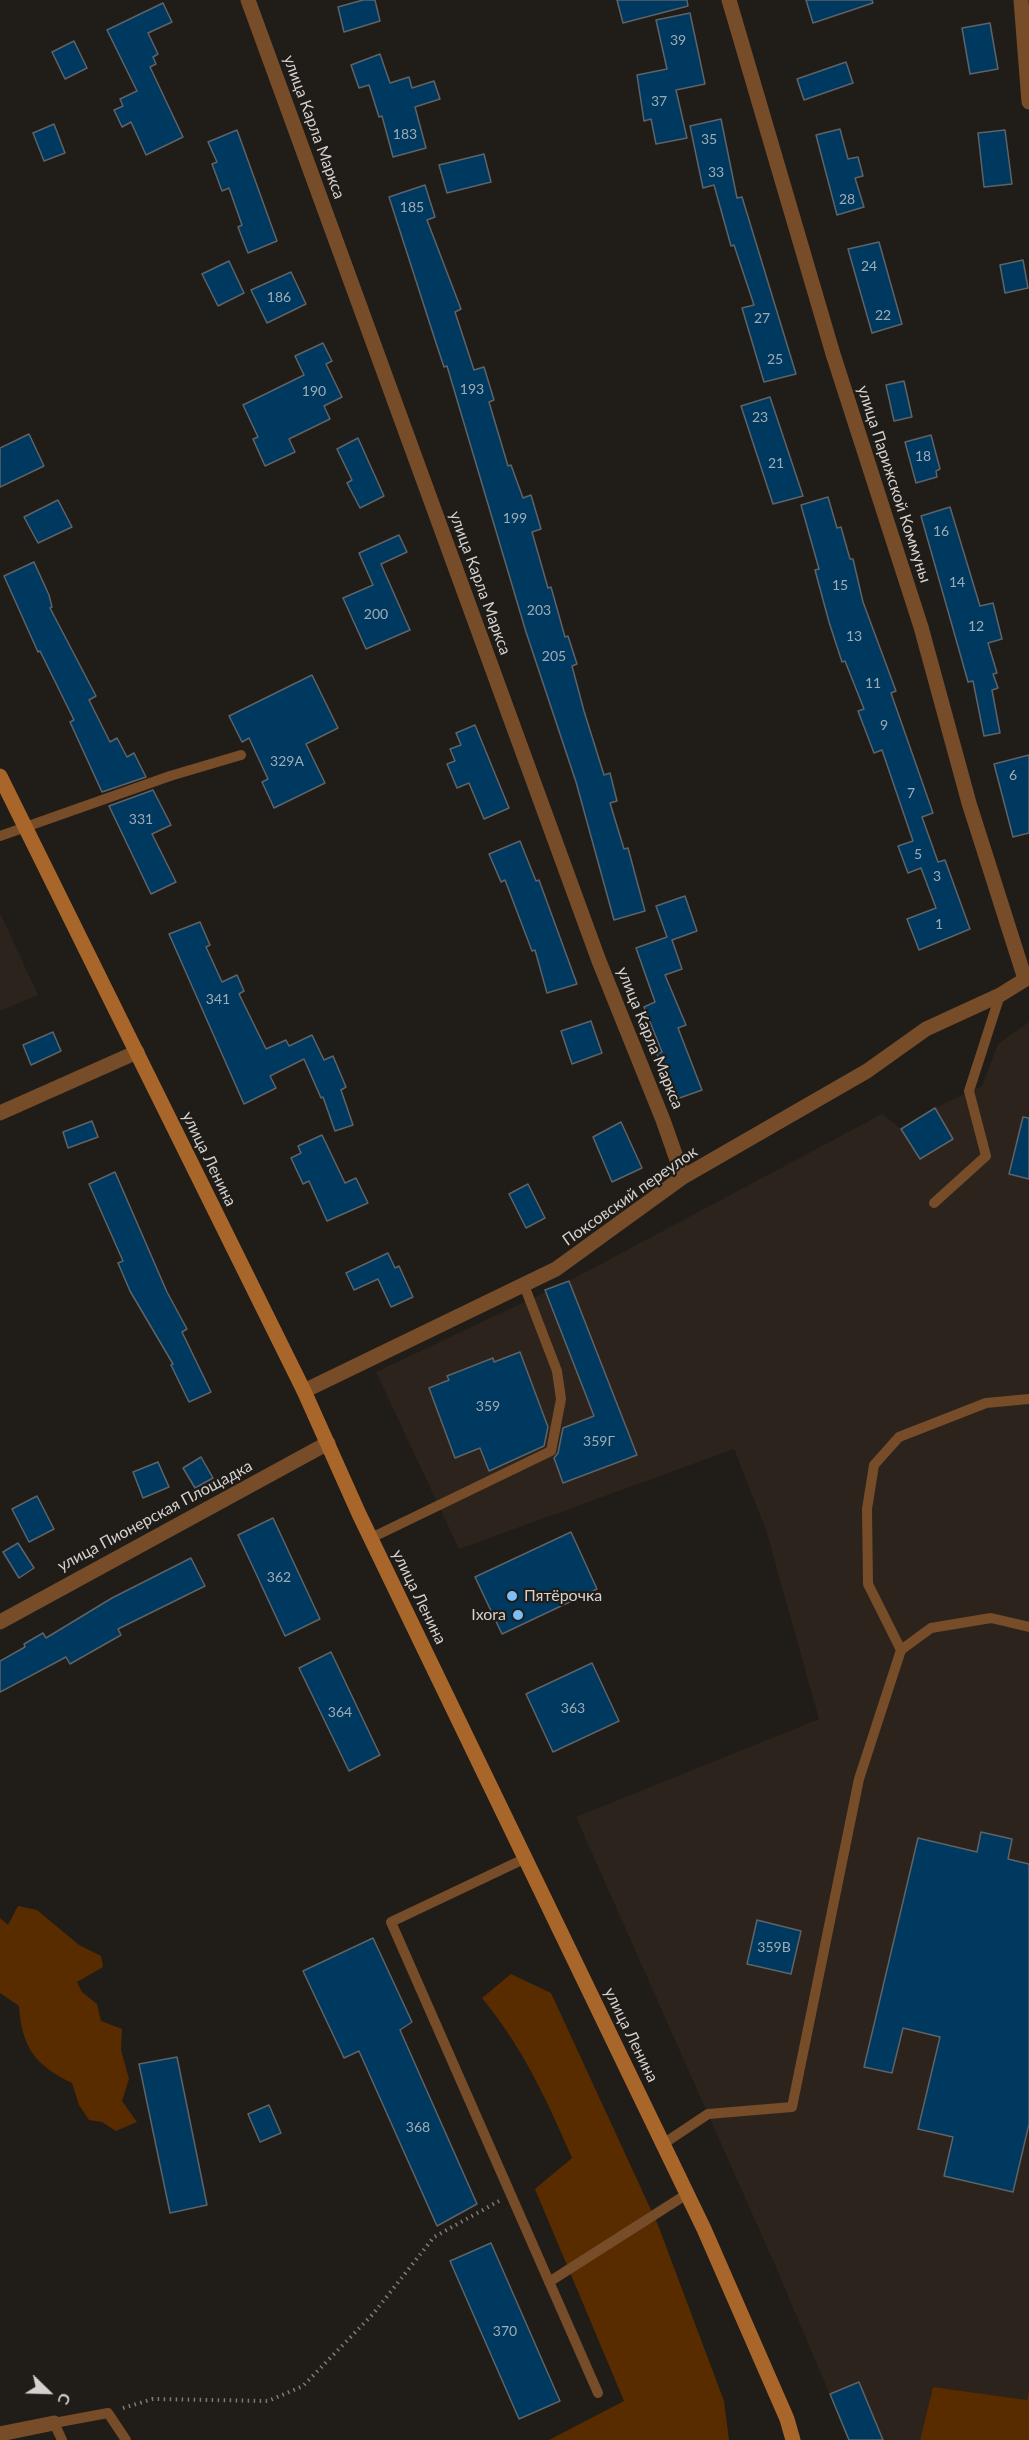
<!DOCTYPE html>
<meta charset="utf-8">
<style>
body{margin:0}
#map{position:relative;width:1029px;height:2440px;overflow:hidden;background:#201c18;font-family:Lato,sans-serif}
canvas{display:block}
.north{position:absolute;left:18px;top:2362px;width:60px;height:60px;-webkit-text-stroke:4px #201c18;paint-order:stroke;rotate:113deg;font-size:16px;font-weight:700;line-height:24px;text-align:center;color:#d4d1cf}
.north::after{content:'';display:block;margin:auto;width:21px;height:27px;background:#d4d1cf;clip-path:polygon(50% 0,100% 100%,50% 72%,0 100%)}
</style>
<div id="map">
<canvas width="1029" height="2440"></canvas>
<div class="north">С</div>
</div>
<script>
const ctx = document.querySelector('canvas').getContext('2d');
ctx.lineJoin = 'round';
function fill(path, color) { ctx.fillStyle = color; ctx.fill(path, 'evenodd'); }
function strokePath(path, color, width, dash) { ctx.strokeStyle = color; ctx.lineWidth = width; ctx.lineCap = dash ? 'butt' : 'round'; ctx.setLineDash(dash || []); ctx.stroke(path); }
function write(font, color, halo, rows, align = 'center') {
  ctx.font = font + ' Lato,sans-serif'; ctx.lineWidth = 4.5; ctx.setLineDash([]); ctx.textBaseline = 'middle'; ctx.strokeStyle = halo; ctx.fillStyle = color; for (const [text, x, y, turn = 0] of rows) {
    ctx.save(); ctx.translate(x, y); ctx.rotate((+turn || 0) * Math.PI / 180); ctx.textAlign = isNaN(turn) ? turn : align; if (halo) ctx.strokeText(text, 0, 0); ctx.fillText(text, 0, 0); ctx.restore();
  }
}
const built = new Path2D(`
 M0 913 38 995 0 1011Z
 M1029 1022V2390L1027 2400 933 2387 920 2440H849L775 2265 576 1817 819 1719 766 1530 734 1449 459 1549 376 1372 569 1281 882 1114 901 1129 935 1108 982 1086 998 1044Z`);
const green = new Path2D(`
 M18 1906 37 1910 79 1945 101 1956 103 1967 77 1982 82 1992 97 2004 101 2021 122 2029 121 2050 129 2079 122 2101 137 2122 116 2131 102 2122 89 2120 79 2105 72 2083C35 2065 22 2048 19 2006L0 1993V1918L8 1925Z
 M511 1974 551 1993 658 2225 724 2401 729 2440H549L624 2401 535 2189 572 2158C546 2098 523 2048 482 1998Z
 M933 2387 1027 2400 1029 2390V2440H920Z`);
const building = new Path2D(`
 M363 0H375L380 21 344 32 338 7Z
 M617 0H687L688 6 623 23Z
 M806 0H872L873 3 813 23Z
 M163 3 172 22 148 33 158 54 153 57 156 64 150 67 183 137 146 155 131 122 122 127 114 110 123 106 120 99 137 91 107 30Z
 M690 13 705 84 676 90 687 138 656 144 651 119 644 121 637 75 667 69 656 20Z
 M990 23 998 69 970 74 962 28Z
 M74 41 87 68 65 79 52 52Z
 M380 54 390 83 409 77 412 88 434 81 440 99 415 107 426 148 393 157 382 116 379 117 369 85 359 88 351 65Z
 M846 62 853 83 804 100 797 79Z
 M721 119 737 198 742 197 796 374 764 382 742 308 754 305 734 245 731 246 714 185 703 188 690 126Z
 M54 124 65 153 44 161 33 133Z
 M840 129 848 159 858 157 863 176 855 178 864 207 837 215 816 135Z
 M237 130 277 241 248 253 238 227 242 225 229 188 222 191 212 164 217 162 208 142Z
 M1005 130 1012 184 984 187 978 133Z
 M484 154 491 182 447 193 439 165Z
 M425 185 435 217 427 220 461 309 455 312 474 370 484 367 494 400 489 402 508 466 511 465 523 498 531 495 541 529 532 532 548 588 551 587 565 637 568 636 577 664 572 666 584 711 604 775 610 773 617 801 610 803 624 849 628 848 645 911 614 920 576 782 526 632 447 366 444 367 437 346 389 197Z
 M879 242 902 324 872 333 848 249Z
 M1023 260 1028 288 1005 293 1000 265Z
 M229 261 244 293 218 306 202 274Z
 M291 272 306 304 267 323 251 290Z
 M323 343 332 361 326 364 342 397 324 406 330 419 289 439 295 452 265 466 253 439 258 437 243 405 304 375 295 356Z
 M904 381 912 417 894 421 886 385Z
 M770 397 803 496 773 504 741 406Z
 M29 434 44 466 0 487V448Z
 M931 435 940 469 936 471 937 477 916 483 905 442Z
 M358 438 384 496 360 508 347 483 352 480 337 449Z
 M828 497 837 528 841 527 850 559H853L863 602 896 691 891 693 933 813 922 817 938 862 945 860 970 929 919 950 907 919 936 908 921 868 908 873 898 846 913 841 882 750 874 753 858 711 864 709 845 661 842 662 829 622 815 570 819 569 801 505Z
 M58 500 72 527 38 543 24 517Z
 M950 507 980 606 993 603 1002 639 988 643 997 673 993 674 998 688 992 690 1000 733 984 736 973 681 968 682 963 664 921 516Z
 M399 535 407 552 381 564 410 630 366 649 343 598 373 585 359 553Z
 M34 562 49 595 52 607 50 608 96 696 89 700 110 742 117 738 127 757 134 753 146 777 102 792 70 722 74 720 40 651 38 652 4 576Z
 M312 675 338 728 306 744 325 783 274 808 262 782 268 779 249 738 242 742 229 716Z
 M475 725 509 808 484 819 469 783 457 788 447 764 455 761 450 749 461 745 456 733Z
 M1029 755V833L1013 837 994 764Z
 M153 790 171 825 152 834 176 882 151 894 109 806Z
 M520 841 536 881 539 880 577 984 547 993 535 950 532 951 505 880 501 882 489 854Z
 M685 896 697 931 672 940 682 969 665 975 686 1025 678 1028 702 1090 674 1100 657 1054 662 1052 644 1007 655 1002 636 948 667 937 656 906Z
 M200 922 210 945 206 947 222 982 237 975 244 991 239 994 266 1049 286 1040 289 1046 312 1035 324 1060 333 1056 346 1087 341 1090 353 1125 335 1131 323 1097 321 1098 304 1059 270 1076 276 1088 244 1104 169 934Z
 M591 1021 602 1053 572 1064 561 1031Z
 M53 1032 61 1051 31 1065 23 1045Z
 M935 1108 953 1139 920 1159 901 1129Z
 M1023 1117 1029 1118V1179L1009 1174Z
 M92 1121 98 1137 68 1148 63 1132Z
 M621 1122 642 1168 612 1182 593 1137Z
 M322 1135 345 1183 356 1178 368 1203 327 1221 309 1181 303 1184 291 1158 301 1153 298 1146Z
 M115 1172 167 1292 187 1329 182 1332 211 1392 189 1402 171 1365 173 1364 130 1291 118 1263 123 1261 89 1184Z
 M528 1184 545 1218 526 1228 509 1194Z
 M388 1253 395 1268 399 1266 413 1297 391 1307 378 1279 354 1290 346 1273Z
 M569 1281 637 1455 563 1483 554 1458 558 1453 563 1428 594 1416 545 1290Z
 M520 1352 548 1427 544 1446 489 1471 480 1448 455 1458 429 1388 449 1380 447 1376 493 1358 494 1362Z
 M201 1457 213 1478 195 1488 183 1468Z
 M158 1462 169 1487 143 1498 133 1472Z
 M37 1496 54 1529 29 1542 12 1509Z
 M273 1518 320 1619 285 1636 238 1535Z
 M571 1532 597 1589 502 1634 475 1577Z
 M18 1543 34 1568 19 1578 3 1552Z
 M191 1558 205 1586 118 1629 121 1635 70 1664 66 1657 0 1692V1661L25 1647 24 1644 43 1633 46 1638 112 1598Z
 M331 1652 380 1755 349 1771 299 1668Z
 M592 1663 619 1721 553 1752 526 1694Z
 M981 1832 1012 1839 1008 1859 1029 1864V2124L1013 2192 944 2176 953 2137 918 2129 940 2037 903 2028 892 2073 864 2067 918 1838 977 1852Z
 M757 1920 801 1931 791 1974 747 1964Z
 M373 1938 412 2022 400 2030 477 2204 437 2226 359 2051 344 2058 303 1971Z
 M177 2057 207 2205 170 2213 139 2064Z
 M269 2105 281 2133 260 2142 248 2114Z
 M491 2243 560 2401 519 2419 450 2261Z
 M859 2382 883 2440H849L830 2394Z`);
const path = new Path2D(`
 M123 2408 153 2399 268 2401 303 2386 373 2314 434 2237 499 2201`);
const service = new Path2D(`
 M0 836 170 776 241 755
 M934 1203 986 1156 969 1091 1000 995
 M371 1538 551 1451 561 1399 557 1371 524 1285
 M901 1650 868 1584 867 1509 874 1465 899 1437 986 1403 1029 1399
 M526 1858 391 1922 598 2393
 M663 2144 708 2114 792 2107 859 1779 901 1650 931 1628 991 1618 1029 1627
 M549 2282 687 2194
 M62 2440 54 2423 108 2413 126 2440`);
const minor = new Path2D(`
 M248 0 599 961 663 1120 683 1177
 M729 0 833 354 921 627 969 803 1025 979
 M1021 0 1029 102
 M0 1113 137 1052
 M304 1391 556 1269 683 1177 867 1071 926 1029 1000 995 1029 977
 M0 1622 328 1443
 M0 2434 54 2423`);
const secondary = new Path2D(`
 M0 776 304 1391 359 1514 704 2229 787 2419 793 2440`);
const markers = [
 [512,1596,6,"#7abff8"],
 [518,1615,6,"#7abff8"]
];
const numberNames = [
 ["39",678,40],
 ["37",659,101],
 ["183",405,134],
 ["35",709,139],
 ["33",716,172],
 ["28",847,199],
 ["185",412,207],
 ["24",869,266],
 ["186",279,297],
 ["22",883,315],
 ["27",762,318],
 ["25",775,359],
 ["193",472,389],
 ["190",314,391],
 ["23",760,417],
 ["18",923,456],
 ["21",776,463],
 ["199",515,518],
 ["16",941,531],
 ["14",957,582],
 ["15",840,585],
 ["203",539,610],
 ["200",376,614],
 ["12",976,626],
 ["13",854,636],
 ["205",554,656],
 ["11",873,683],
 ["9",884,725],
 ["329А",287,761],
 ["6",1013,775],
 ["7",911,793],
 ["331",141,819],
 ["5",918,854],
 ["3",937,876],
 ["1",939,924],
 ["341",218,999],
 ["359",488,1406],
 ["359Г",599,1441],
 ["362",279,1577],
 ["363",573,1708],
 ["364",340,1712],
 ["359В",774,1947],
 ["368",418,2127],
 ["370",505,2331]
];
const streetNames = [
 ["улица Карла Маркса",314,127,70],
 ["улица Парижской Коммуны",894,484,72],
 ["улица Карла Маркса",480,583,70],
 ["улица Карла Маркса",650,1038,68],
 ["улица Ленина",209,1159,64],
 ["Поксовский переулок",630,1196,-35],
 ["улица Пионерская Площадка",155,1516,-28],
 ["улица Ленина",419,1597,64],
 ["улица Ленина",631,2035,64]
];
const poiNames = [
 ["Пятёрочка",524,1596],
 ["Ixora",506,1615,"right"]
];
fill(built, '#2c231c');
fill(green, '#592c00');
fill(building, '#00395f');
strokePath(building, '#5e6367', 1.5);
strokePath(path, '#7e7b78', 4, [1.5, 4.5]);
strokePath(service, '#764c29', 10);
strokePath(minor, '#764c29', 15);
strokePath(secondary, '#a9662a', 15);
for (const [x, y, r, color] of markers) { const dot = new Path2D(); dot.arc(x, y, r, 0, 2 * Math.PI); ctx.fillStyle = color; ctx.fill(dot); strokePath(dot, '#201c18', 2); }
write('14px', '#9fabb3', null, numberNames);
write('16px', '#d4d1cf', '#201c18', streetNames);
write('16px', '#d4d1cf', '#201c18', poiNames, 'left');
</script>
